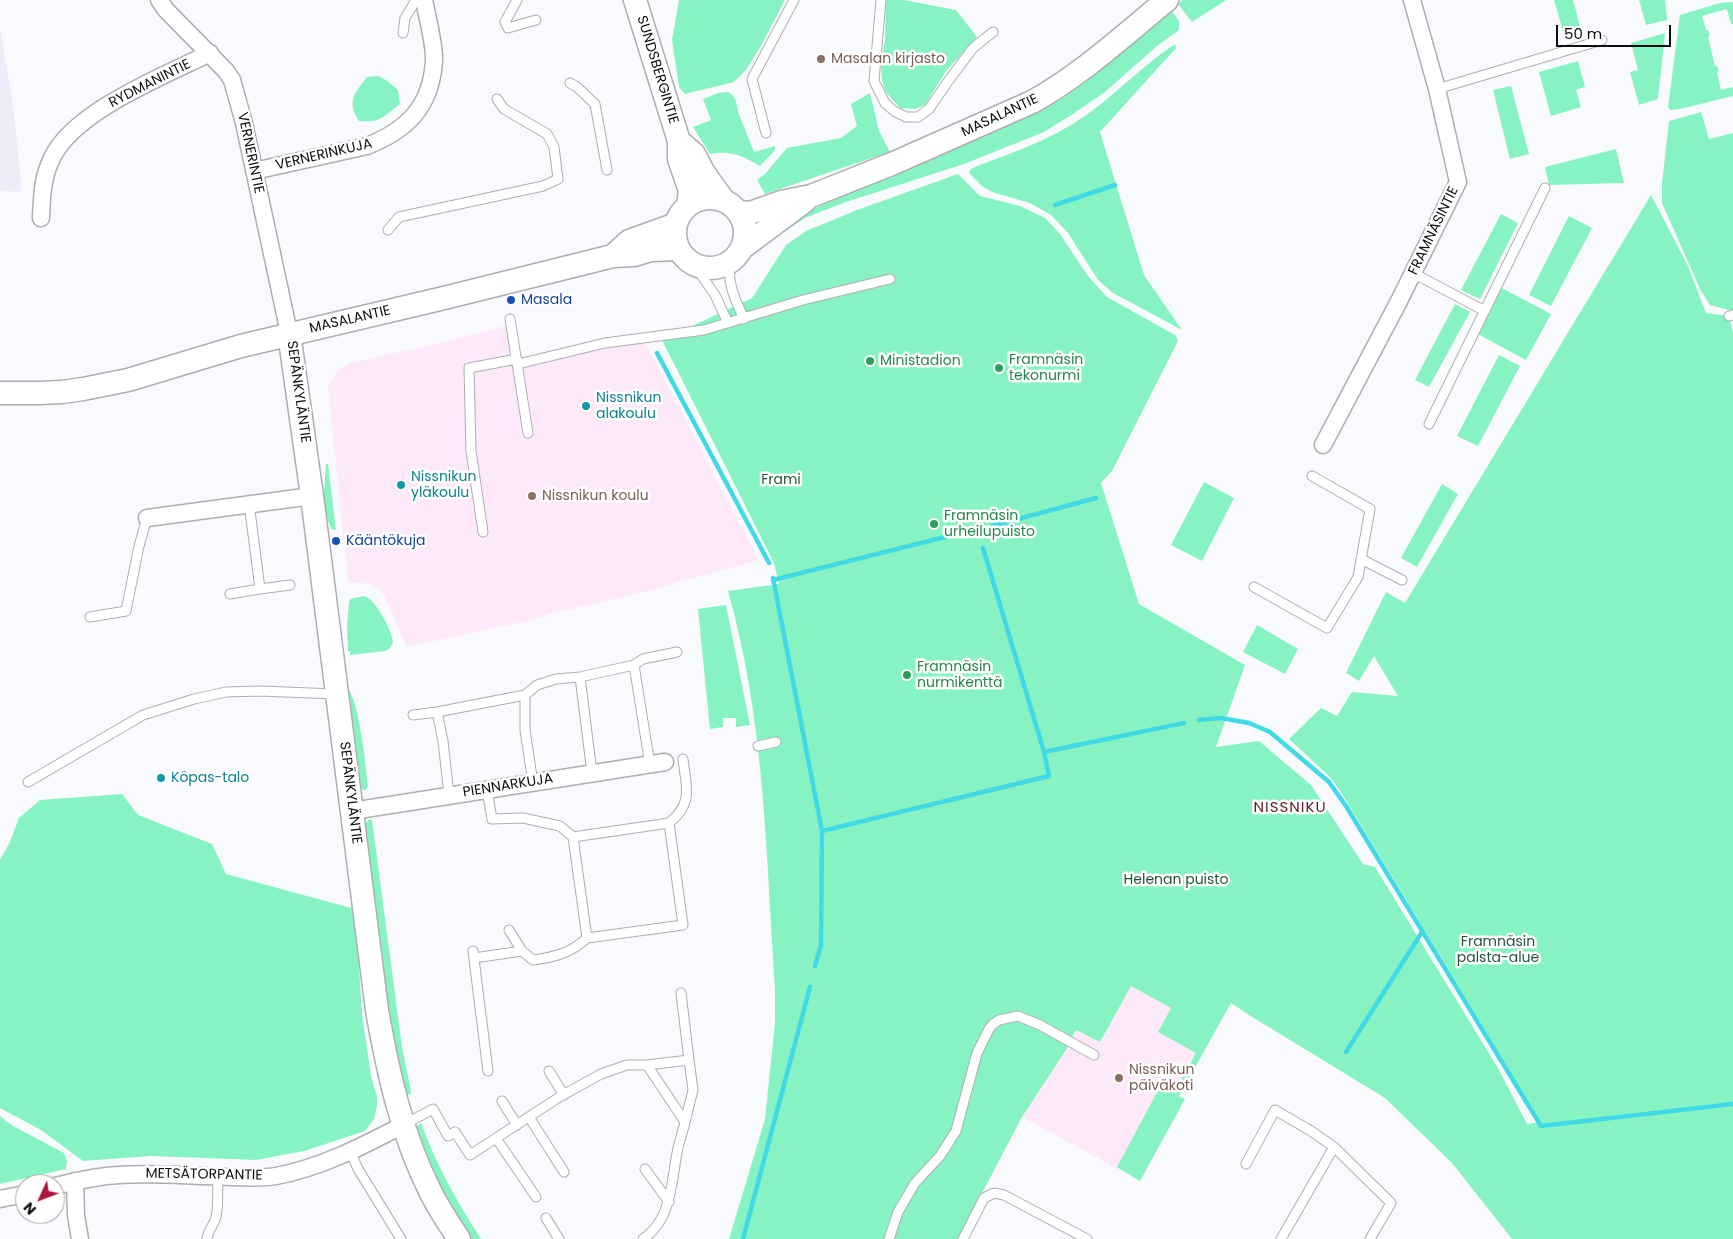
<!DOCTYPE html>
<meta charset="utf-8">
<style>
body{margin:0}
#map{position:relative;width:1733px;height:1239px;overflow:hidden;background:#f9fafe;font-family:Poppins,sans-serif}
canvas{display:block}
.north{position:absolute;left:15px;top:1174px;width:50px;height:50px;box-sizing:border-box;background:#fff;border:1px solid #9e9e9f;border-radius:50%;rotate:227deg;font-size:14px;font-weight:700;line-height:20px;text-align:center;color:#0c0d0e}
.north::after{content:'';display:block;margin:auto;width:18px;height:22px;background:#ac173f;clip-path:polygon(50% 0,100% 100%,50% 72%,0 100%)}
.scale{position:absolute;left:1556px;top:25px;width:115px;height:22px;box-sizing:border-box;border:2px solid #0c0d0e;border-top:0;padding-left:6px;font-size:15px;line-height:18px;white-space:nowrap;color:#0c0d0e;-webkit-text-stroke:4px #fff;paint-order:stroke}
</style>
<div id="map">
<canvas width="1733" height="1239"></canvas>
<div class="north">N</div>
<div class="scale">50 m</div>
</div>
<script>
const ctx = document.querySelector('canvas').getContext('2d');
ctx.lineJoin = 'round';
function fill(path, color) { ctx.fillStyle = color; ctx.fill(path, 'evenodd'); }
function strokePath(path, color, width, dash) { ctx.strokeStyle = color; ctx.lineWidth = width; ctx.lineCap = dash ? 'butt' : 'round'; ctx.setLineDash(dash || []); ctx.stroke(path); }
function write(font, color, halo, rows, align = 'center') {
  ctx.font = font + ' Poppins,sans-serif'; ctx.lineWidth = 5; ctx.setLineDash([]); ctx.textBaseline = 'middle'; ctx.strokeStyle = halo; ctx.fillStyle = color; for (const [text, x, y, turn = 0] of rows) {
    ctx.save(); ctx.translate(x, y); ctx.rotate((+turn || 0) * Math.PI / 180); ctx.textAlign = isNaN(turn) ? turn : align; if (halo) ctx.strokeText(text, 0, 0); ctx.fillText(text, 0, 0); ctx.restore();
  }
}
const built = new Path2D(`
 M0 28 13 105 22 192 0 191Z`);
const education = new Path2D(`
 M505 326 518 364 643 339 759 560 651 590 555 613 531 620 407 647 384 595 372 584 348 582 330 406 328 389 330 381 341 368 351 363 426 346Z
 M1124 943 1231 1002 1179 1096 1185 1099 1140 1181 1022 1117 1066 1050Z`);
const green = new Path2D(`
 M679 0H785L761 46 746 70 734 82 685 94 679 87 672 40Z
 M886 0H904L956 10 977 37 946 71 925 105 915 109 900 108 885 91 882 80 881 61 885 41Z
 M1182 0H1226L1192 22 1178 4Z
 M1554 0H1573L1581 30 1564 34Z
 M1639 0H1665L1667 20 1646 25Z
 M1733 2V24H1731L1727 9 1702 16 1706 30H1708L1710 36 1708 37 1715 66H1717L1719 71 1717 72 1721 90 1733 87V96L1680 109 1670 110 1668 107 1680 15 1720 3Z
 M1170 9 1179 21V30L1157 46 1105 92 1073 114 1044 132 964 164 846 202 805 218 782 233 779 228 845 192 997 128Z
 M1665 33 1658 99 1639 105 1630 72 1638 70 1631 43Z
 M1175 44 1176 48 1100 132 1144 275 1182 330 1113 293 1098 280 1068 233 1051 215 1030 203 992 192 982 186 969 173 971 169 977 166C1015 152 1052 139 1085 116 1116 94 1143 65 1175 44Z
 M1578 61 1585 87 1576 90 1581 107 1551 116 1539 72Z
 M378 76 386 80 398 90 400 104C383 117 381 123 359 121 346 101 355 93 367 77Z
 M1511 86 1529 154 1510 159 1493 90Z
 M728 92C738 97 736 107 740 117 745 128 749 140 754 152L775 146V150L760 166C741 155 731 150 710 154L693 127 711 120 703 99 718 93Z
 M870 93 879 131 890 152 765 194 757 180 765 174 787 148 841 138 857 126 851 104Z
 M1701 112 1709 139 1733 133V311H1732L1710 305 1701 291 1662 203V184L1669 121Z
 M1616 149 1624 183 1549 185 1545 167Z
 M958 174 980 196 1020 206 1045 218 1060 234 1088 276 1107 297 1175 335 1178 340 1176 345 1112 471 1101 483 1139 604 1245 665 1216 747 1259 741 1311 785 1363 864 1375 867 1498 1068 1527 1124 1541 1122 1339 789 1329 776 1289 739 1321 708 1337 716 1352 692 1398 696 1374 656 1359 681 1346 673 1386 592 1405 603 1651 195 1688 266 1706 313 1729 316 1733 333V1239H1512L1452 1163 1385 1098 1249 1015 1231 1003 1179 1096 1185 1099 1140 1181 1117 1167 1163 1081 1177 1088 1196 1053 1158 1032 1171 1008 1131 986 1100 1042 1076 1030 1066 1050 1022 1117 958 1239H729L765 1119 775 1023V989C766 856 765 720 728 591L779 584 774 563 662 340 752 298 786 245 806 231 857 210Z
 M1501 214 1518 223 1480 299 1461 290Z
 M1569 216 1592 228 1551 306 1529 295Z
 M1498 286 1551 314 1526 360 1474 332Z
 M1455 304 1470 312 1429 387 1415 380Z
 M1499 355 1520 366 1478 446 1457 436Z
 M326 464H328L336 530 331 529 323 506Z
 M1204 482 1234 498 1202 561 1171 545Z
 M1442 484 1458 494 1417 567 1401 558Z
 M364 596C375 598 393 632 393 643L389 649 385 651 350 655V652L348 651 347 628 349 602 350 599Z
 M726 605 750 725 736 727V718H723V727L710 729 698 609Z
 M1257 625 1298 649 1285 674 1243 652Z
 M346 686C359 697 366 767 368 786L365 791 359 786Z
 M122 794 138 815 212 844 226 874 355 909 362 1014 371 1076 377 1096V1106L374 1119 365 1131 304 1151 256 1160 151 1156 83 1161 41 1130 0 1108V860L10 842 19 818 40 800Z
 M370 819 372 820 402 1047 411 1091V1093L406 1097 391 1047 364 824Z
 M0 1116 13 1126 64 1153 67 1161 66 1169 0 1184Z
 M421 1123C436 1164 457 1202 481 1239H469L438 1188 415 1128Z`);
const stream = new Path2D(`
 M1055 205 1115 185
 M657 353 769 563
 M992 526 1096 498
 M969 531 977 530 978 531
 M983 548 1044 752
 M773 578 822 831 1049 776 1044 752 1184 723
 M773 580 957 534
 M1199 720 1221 718 1249 723 1270 732 1329 782 1346 806 1541 1126 1733 1104
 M815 966 821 945 822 831
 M1346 1052 1422 932
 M743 1239 810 987`);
const lane = new Path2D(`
 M517 0 505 22 508 28 536 20
 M881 0 874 81 885 103 894 111 906 117H918L929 109 949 80 973 48 993 32
 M403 33 405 18 416 0
 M570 83 577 87 595 104 607 170
 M1437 89 1602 40
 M766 133 752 79 794 0
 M388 230 399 217 543 186 558 179 554 147 547 134 504 109 497 99
 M730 262C727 284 735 299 744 319
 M693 263 715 295 728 323
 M1413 273 1485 311
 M1729 316 1733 315
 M510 319 528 433
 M518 364 605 343 704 330 803 300 890 279
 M1429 424 1545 188
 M249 503 260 589 290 585
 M483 532 471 451 469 368 517 359
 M1361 559 1402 580
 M1254 587 1327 628 1358 577 1370 509 1312 476
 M230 594 260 589
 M90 617 126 611 139 546 147 518
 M634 665 650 765
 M580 677 592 773
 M437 712 525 695
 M413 715 437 712 443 741 449 795
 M758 746 776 742
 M28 782 143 715 194 699 226 692 260 691 336 694
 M533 783 525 730V695L537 685 556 679 580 677 634 665 643 659 677 652
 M487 790 492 819 523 818 560 826 573 837 669 823 683 925 587 938 573 837
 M669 823C694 803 686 787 683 759
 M509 930 522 951 533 960C555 957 571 953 587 938
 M473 951 488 1071
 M474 958 522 951
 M681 993 689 1060
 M647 1065 689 1060 693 1090 685 1122
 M549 1071 564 1095
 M502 1101 517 1125
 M529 1117 564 1172
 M405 1124 433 1109 448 1136 455 1132 470 1155 561 1096 601 1074 627 1065H647L685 1122C683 1131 680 1139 678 1148 671 1180 673 1219 643 1239
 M496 1138 536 1197
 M350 1151 358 1169 401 1239
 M1246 1164 1275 1110 1311 1131 1334 1147
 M645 1169 669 1202
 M546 1218 559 1239
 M207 1239C208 1230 214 1225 216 1217 219 1204 217 1189 218 1176
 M889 1239 898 1212 915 1183 940 1156 956 1131 977 1053 989 1029 993 1024 999 1020 1018 1016 1040 1025 1094 1055
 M963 1239 984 1198 994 1193 1004 1195 1087 1239
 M1281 1239 1334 1147 1391 1203 1370 1239`);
const street = new Path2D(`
 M159 0 166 10 226 71 232 80 244 123 289 333
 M254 171 367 146C407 130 431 107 434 61 435 46 427 16 424 0
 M41 218C42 197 42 178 52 158 74 111 164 76 210 53
 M1323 445 1398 303 1458 182 1437 89 1412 0
 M147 518 312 496
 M352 811 665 762
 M75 1181 76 1215 80 1239
 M55 1186C76 1181 97 1176 119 1175 147 1173 175 1175 203 1176 227 1176 252 1180 276 1176 320 1168 363 1146 403 1125
 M0 1199 25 1194`);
const secondary = new Path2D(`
 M635 0 679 141V159L690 191 688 205
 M679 141 694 154 704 173 724 201
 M675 233a35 35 0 1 1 70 0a35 35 0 1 1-70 0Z
 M739 212 750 213 781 202 811 196 894 163 1032 102C1081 75 1124 35 1167 0
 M742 248 805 201
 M615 254 629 241 676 224
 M289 333 312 496 377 1010C388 1073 402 1136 431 1193 439 1209 449 1224 459 1239
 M0 393H39L62 392 83 389 128 380 241 346 444 298 613 256 634 255 651 250 679 249`);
const markers = [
 [821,59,5,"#8d6e63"],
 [511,300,5,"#1a4fb4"],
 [870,361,5,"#2e9e5b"],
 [999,368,5,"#2e9e5b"],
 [586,406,5,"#0f9aa8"],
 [401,485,5,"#0f9aa8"],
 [532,496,5,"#8d6e63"],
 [934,524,5,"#2e9e5b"],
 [336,541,5,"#1a4fb4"],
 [907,675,5,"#2e9e5b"],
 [161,778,5,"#0f9aa8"],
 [1119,1078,5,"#8d6e63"]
];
const educationNames = [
 ["Masalan kirjasto",831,59],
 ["Nissnikun koulu",542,496],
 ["Nissnikun",1129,1070],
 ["päiväkoti",1129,1086]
];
const streetNames = [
 ["SUNDSBERGINTIE",657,70,73],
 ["RYDMANINTIE",150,84,-27],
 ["MASALANTIE",1000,116,-25],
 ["VERNERINTIE",250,153,78],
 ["VERNERINKUJA",324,155,-13],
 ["FRAMNÄSINTIE",1434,231,-64],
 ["MASALANTIE",350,320,-13],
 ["SEPÄNKYLÄNTIE",298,392,82],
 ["PIENNARKUJA",508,786,-9],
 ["SEPÄNKYLÄNTIE",350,793,83],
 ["METSÄTORPANTIE",204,1175,1]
];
const transitNames = [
 ["Masala",521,300],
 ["Kääntökuja",346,541]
];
const leisureNames = [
 ["Framnäsin",1009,360],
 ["tekonurmi",1009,376],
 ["Ministadion",880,361],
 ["Framnäsin",944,516],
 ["urheilupuisto",944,532],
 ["Framnäsin",917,667],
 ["nurmikenttä",917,683]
];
const cultureNames = [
 ["Nissnikun",596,398],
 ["alakoulu",596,414],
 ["Nissnikun",411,477],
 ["yläkoulu",411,493],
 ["Köpas-talo",171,778]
];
const parkNames = [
 ["Frami",781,480],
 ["Helenan puisto",1176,880],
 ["Framnäsin",1498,942],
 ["palsta-alue",1498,958]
];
const neighbourhoodNames = [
 ["NISSNIKU",1290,808]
];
fill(built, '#ededf9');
fill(education, '#fde9fa');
fill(green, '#88f3c2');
strokePath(stream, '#40dae6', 4.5);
strokePath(lane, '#aeaeb2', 11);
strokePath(street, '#aeaeb2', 19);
strokePath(secondary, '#aeaeb2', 25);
strokePath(lane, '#fff', 9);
strokePath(street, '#fff', 16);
strokePath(secondary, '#fff', 22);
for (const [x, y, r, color] of markers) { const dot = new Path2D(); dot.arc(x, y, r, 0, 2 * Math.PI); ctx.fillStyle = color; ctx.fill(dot); strokePath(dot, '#fff', 2); }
write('14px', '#785e54', '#fff', educationNames, 'left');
write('14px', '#0c0d0e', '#fff', streetNames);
write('14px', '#164399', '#fff', transitNames, 'left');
write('14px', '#27864d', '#fff', leisureNames, 'left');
write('14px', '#0d838f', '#fff', cultureNames, 'left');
write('14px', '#25533f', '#fff', parkNames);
ctx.letterSpacing = '1px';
write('15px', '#5e1926', '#fff', neighbourhoodNames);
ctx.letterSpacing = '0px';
</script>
